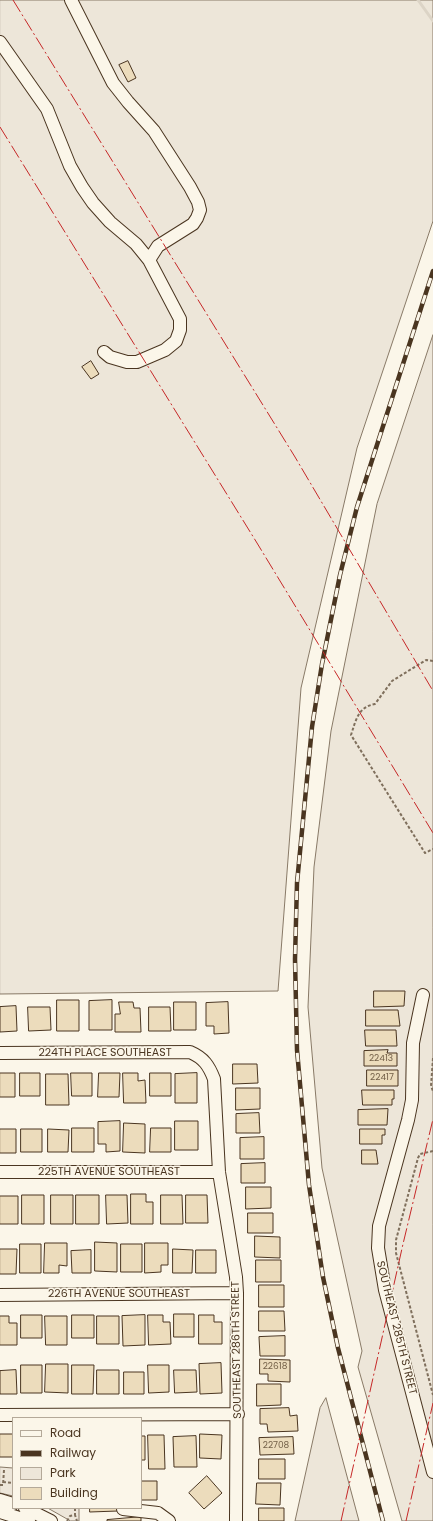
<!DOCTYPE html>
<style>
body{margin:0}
#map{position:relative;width:433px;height:1521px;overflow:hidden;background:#fbf6e9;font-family:Poppins,sans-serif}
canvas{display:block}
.legend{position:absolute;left:12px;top:1417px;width:130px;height:92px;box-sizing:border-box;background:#fbf6e9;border:1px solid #b4a999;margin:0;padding:5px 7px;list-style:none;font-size:12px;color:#4a3520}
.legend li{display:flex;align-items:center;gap:8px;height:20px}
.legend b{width:20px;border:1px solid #b4a999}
</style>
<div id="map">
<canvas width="433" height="1521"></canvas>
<ul class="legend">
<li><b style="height:5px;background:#fbf6e9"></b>Road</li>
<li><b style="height:5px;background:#4a3520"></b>Railway</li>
<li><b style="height:11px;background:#ede6d9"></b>Park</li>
<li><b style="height:11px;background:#ecdcbc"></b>Building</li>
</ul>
</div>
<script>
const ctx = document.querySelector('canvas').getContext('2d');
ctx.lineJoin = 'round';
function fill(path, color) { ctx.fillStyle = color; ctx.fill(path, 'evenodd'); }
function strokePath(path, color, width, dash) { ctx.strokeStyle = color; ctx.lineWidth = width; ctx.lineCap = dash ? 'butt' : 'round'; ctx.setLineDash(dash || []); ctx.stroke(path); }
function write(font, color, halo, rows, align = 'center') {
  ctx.font = font + ' Poppins,sans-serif'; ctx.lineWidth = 3; ctx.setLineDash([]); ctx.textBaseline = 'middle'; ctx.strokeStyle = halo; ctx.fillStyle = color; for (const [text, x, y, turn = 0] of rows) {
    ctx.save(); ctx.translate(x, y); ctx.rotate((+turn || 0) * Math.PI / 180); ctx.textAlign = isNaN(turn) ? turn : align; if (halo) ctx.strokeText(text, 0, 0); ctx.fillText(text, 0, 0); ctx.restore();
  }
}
const green = new Path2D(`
 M0 0H433V221L357 448 301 688 278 991 0 994Z
 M433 335V1521H402L358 1367 362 1351 322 1168 308 1007 314 867 331 731 377 504Z
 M326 1398 359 1521H295L320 1408Z
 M0 1467 13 1468V1496L0 1493Z
 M48 1508H79V1521H71Z`);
const stream = new Path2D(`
 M418 0 433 21`);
const building = new Path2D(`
 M128 61 136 78 128 82 119 65Z
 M91 361 99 374 91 379 82 367Z
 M374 991H405L404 1006 374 1007Z
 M57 1000H79V1031H57Z
 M112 1000V1030H89V1001Z
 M119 1002H133L134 1008H140L141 1032H115V1014H120Z
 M174 1002H196V1030H174Z
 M228 1002 229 1033 214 1034V1026H206V1003Z
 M16 1006 17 1031 0 1032V1007Z
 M28 1007H50L51 1030 29 1031Z
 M149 1007H170L171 1031H149Z
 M366 1010H398L400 1026H366Z
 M365 1030H396L397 1046H366Z
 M388 1050 387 1053H397V1066H364V1051Z
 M233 1064H257L258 1083 233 1084Z
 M367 1070H398V1086H367Z
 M0 1073H15V1097H0Z
 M20 1073H40V1096H20Z
 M71 1073H92V1096H72Z
 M99 1073H120L119 1097H98Z
 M123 1073H138V1081L145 1080 146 1103H124Z
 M150 1073H171V1096H150Z
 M197 1073V1103H175V1074Z
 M46 1074H68L69 1105H46Z
 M236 1088H260V1109L236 1110Z
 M362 1090H394V1099H392V1105H363Z
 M388 1109 387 1125H358V1110Z
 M259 1113 260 1133H236V1114Z
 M120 1121V1151L106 1152V1144H98V1122Z
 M175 1121H198V1150H175Z
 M124 1123 145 1124V1153L123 1152Z
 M72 1128H94V1152H72Z
 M151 1128H171V1152H150Z
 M0 1129H16V1153H0Z
 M21 1129H42V1152H21Z
 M48 1129 69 1130 68 1152H48Z
 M360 1129H385V1135H382V1144H360Z
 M264 1137V1159H240V1138Z
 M362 1150H376L378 1164H362Z
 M265 1163V1183H241V1164Z
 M246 1187H271V1208L246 1209Z
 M131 1194H146V1202H153V1224H131Z
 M22 1195H44V1224H22Z
 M51 1195H73V1224H51Z
 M76 1195H99V1224H76Z
 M106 1195H127L128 1223 107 1224Z
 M161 1195H182L183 1224H161Z
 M186 1195H207L208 1223H186Z
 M0 1196H18V1224H0Z
 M248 1213H273V1233H248Z
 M255 1236 280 1237V1258L255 1257Z
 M95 1242 117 1243V1272L95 1271Z
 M45 1243H67V1266L59 1265V1273H44Z
 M145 1243H168V1265H161V1272L145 1273Z
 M20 1244H41V1273H20Z
 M121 1244H142V1272H121Z
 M0 1249H17L16 1274H0Z
 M173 1249 193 1250 192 1273H173Z
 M91 1250V1273H72L71 1251Z
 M196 1250H216V1273H196Z
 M256 1260H281V1282H256Z
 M259 1285H284V1307H259Z
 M259 1311H284L285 1331H259Z
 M174 1314H194V1337H174Z
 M21 1315H42V1338H21Z
 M72 1315H94V1338H72Z
 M145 1315V1345L123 1346 122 1316Z
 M148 1315H163V1322H170L171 1344 149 1345Z
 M199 1315H214V1322H222V1344H199Z
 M0 1316H9V1323H17V1345H0Z
 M45 1316H67V1345H46Z
 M97 1316H119V1344H97Z
 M285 1336V1356H260L259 1337Z
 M260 1359 290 1360V1382L268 1381V1374H260Z
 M221 1363 222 1393 200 1394 199 1364Z
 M46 1364H68V1393L45 1392Z
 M21 1365H42V1393H21Z
 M72 1365H94L93 1394H72Z
 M148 1365H169V1392L149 1393Z
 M16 1370 17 1394H0V1371Z
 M97 1370H119V1394H97Z
 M174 1370H196L197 1392 175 1393Z
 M124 1372H144V1394H124Z
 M257 1384H281V1405L257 1406Z
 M289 1408 290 1416 297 1415 298 1431 268 1432 267 1424H260V1409Z
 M0 1434H13V1457H0Z
 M200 1434 222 1435 221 1459 200 1458Z
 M148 1435H164L165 1469H149Z
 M141 1436H145V1460H141Z
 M196 1436 197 1467H174L173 1437Z
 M293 1437 294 1454 260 1455 259 1438Z
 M259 1459H285V1479H259Z
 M207 1476 222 1493 204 1509 189 1493Z
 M141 1481H157V1500H141Z
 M257 1483H281L280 1505 256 1504Z
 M90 1508H118V1511L90 1512Z
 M259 1508H284V1521H259Z
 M141 1517V1521H107V1520Z`);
const path = new Path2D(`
 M433 661 426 660 392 681 375 704C358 707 356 720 351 735L425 853 433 849
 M433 1058 431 1086 433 1091
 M433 1151 420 1154 418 1158 396 1240V1253L433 1395
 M3 1482 13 1483
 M0 1485H3L4 1470
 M75 1508V1515
 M67 1521 70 1516 75 1515 77 1521`);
const minor = new Path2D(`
 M71 0 113 83 128 102 154 131 190 187 198 202 200 210 197 218 193 224 158 246 149 260
 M0 42 47 109 70 166 82 187 93 203 110 222 136 244 149 260 180 319V330L176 341 165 350 137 362H127L110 357 104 352
 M423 995 413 1043 412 1100 408 1120 379 1226 378 1248 385 1290 433 1472
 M0 1053 190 1052C204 1058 209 1066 214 1079L219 1172 236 1277 237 1293 236 1521
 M0 1172H219
 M0 1295 237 1293
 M0 1415 238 1414
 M0 1500 13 1504
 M25 1508 51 1521
 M123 1509 158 1513 169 1521
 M0 1512 29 1521`);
const rail = new Path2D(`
 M383 1521 338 1348 323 1277 309 1185 297 1050 295 959 297 883 312 727 322 664 340 575 357 507 433 271`);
const power = new Path2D(`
 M13 0 295 457 433 691
 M0 127 257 543 433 833
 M341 1521 403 1244 433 1119
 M406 1521 433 1403`);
const numberNames = [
 ["22413",381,1059],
 ["22417",382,1078],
 ["22618",275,1367],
 ["22708",276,1446]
];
const streetNames = [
 ["224TH PLACE SOUTHEAST",105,1053],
 ["225TH AVENUE SOUTHEAST",109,1172],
 ["226TH AVENUE SOUTHEAST",119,1294],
 ["SOUTHEAST 285TH STREET",396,1328,76],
 ["SOUTHEAST 286TH STREET",237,1350,-91]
];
fill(green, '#ede6d9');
strokePath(green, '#887966', 1);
strokePath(stream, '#dcd4c6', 3);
fill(building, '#ecdcbc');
strokePath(building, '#4a3520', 1);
strokePath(minor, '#4a3520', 14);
strokePath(path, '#7f6f5c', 2, [3, 2]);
strokePath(minor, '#fbf6e9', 12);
strokePath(rail, '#4a3520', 4.5);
strokePath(rail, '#fbf6e9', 3, [9]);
strokePath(power, '#c62828', 1, [14, 3, 2, 3]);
write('9px', '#725f47', null, numberNames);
write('11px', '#4a3520', '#fbf6e9', streetNames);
</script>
